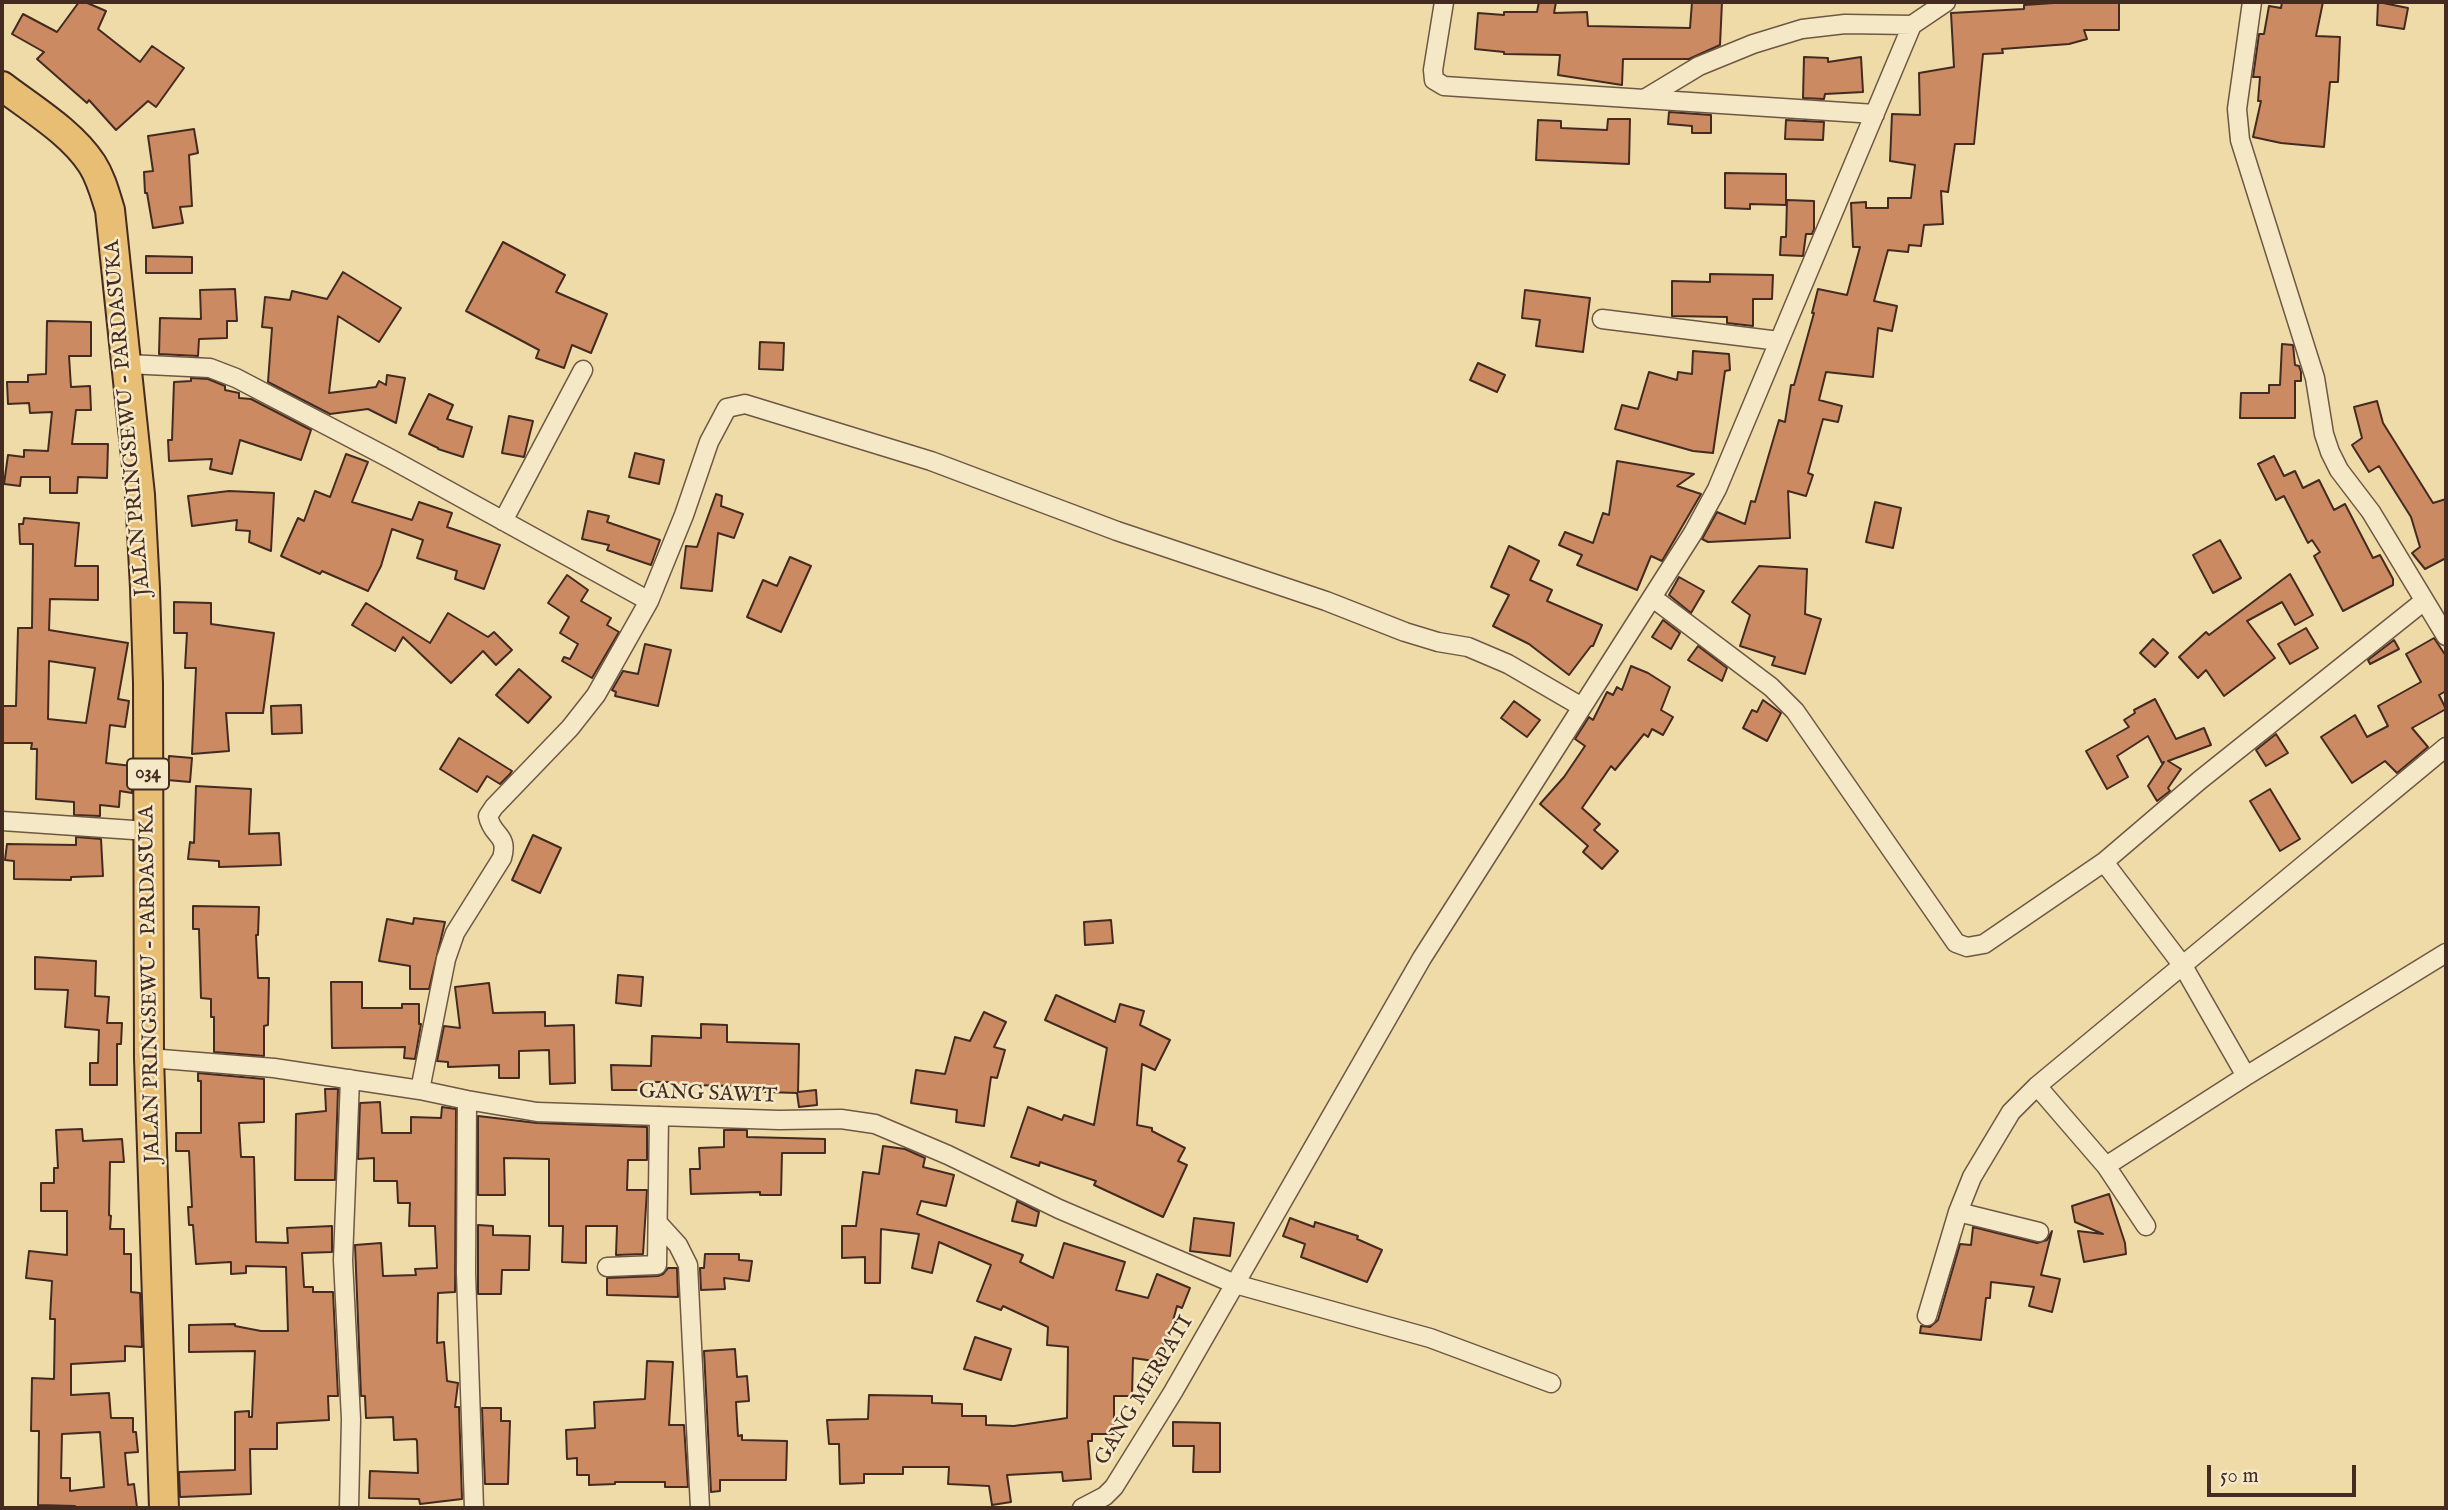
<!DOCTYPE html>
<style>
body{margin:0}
#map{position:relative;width:2448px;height:1510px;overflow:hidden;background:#efdba8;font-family:"IM FELL English",serif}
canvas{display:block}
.frame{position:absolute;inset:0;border:4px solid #432b22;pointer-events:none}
.scale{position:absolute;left:2207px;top:1465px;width:149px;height:32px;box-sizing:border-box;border:4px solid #432b22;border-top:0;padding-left:9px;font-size:21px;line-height:24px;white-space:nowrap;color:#432b22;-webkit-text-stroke:5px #f5e8c6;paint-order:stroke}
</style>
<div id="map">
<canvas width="2448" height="1510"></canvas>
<div class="frame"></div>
<div class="scale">50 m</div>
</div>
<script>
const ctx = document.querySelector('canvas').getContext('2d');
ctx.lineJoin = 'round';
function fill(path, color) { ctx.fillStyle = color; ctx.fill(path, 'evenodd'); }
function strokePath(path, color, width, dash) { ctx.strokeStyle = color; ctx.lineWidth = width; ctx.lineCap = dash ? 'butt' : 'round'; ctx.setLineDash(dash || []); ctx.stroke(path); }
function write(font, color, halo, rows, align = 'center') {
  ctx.font = font + ' "IM FELL English",serif'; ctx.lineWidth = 5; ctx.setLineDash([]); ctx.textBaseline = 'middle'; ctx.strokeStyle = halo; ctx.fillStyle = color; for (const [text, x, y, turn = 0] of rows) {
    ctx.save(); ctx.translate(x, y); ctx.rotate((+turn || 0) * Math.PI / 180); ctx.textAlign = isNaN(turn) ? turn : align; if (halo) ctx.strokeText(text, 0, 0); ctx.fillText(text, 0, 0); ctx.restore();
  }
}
const building = new Path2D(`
 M79 2H85L106 11 98 29 140 62 152 46 184 68 156 107 148 101 116 130 89 100 87 103 37 59 44 52 12 34 23 14 57 32Z
 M1539 2H1556L1554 13 1587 12 1588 26 1690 28 1692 2H1722L1720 45 1689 59H1623L1622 85 1558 75 1560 55 1504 54V52L1475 49 1478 13 1504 15V12H1537Z
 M2069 2H2119V30H2084L2087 39 2069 44 2002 49 2003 53 1983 54 1974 144H1955L1948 192 1941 191 1943 224 1924 225 1921 246 1909 245 1908 252 1888 250 1874 301 1897 306 1892 331 1878 328 1873 377 1826 372 1819 400 1842 406 1838 422 1823 419 1808 473 1813 475 1806 496 1788 491 1790 538 1708 542 1702 539 1717 512 1745 524 1751 501 1755 502 1779 420 1785 422 1791 385H1794L1814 313H1812L1818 289 1847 295 1860 247H1853L1851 203 1866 202V208H1888V198H1911L1915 165 1890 161 1892 114 1920 115 1919 73 1954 67 1951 13 2024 9V5Z
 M2282 2H2323L2316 36 2340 37 2338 82H2330L2324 147 2281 143 2253 137 2261 101H2258L2260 77H2253L2259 34H2264L2269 6 2281 8Z
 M2378 2 2408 8 2404 29 2377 25Z
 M1804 57 1828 58V62L1861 57 1863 92 1825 94 1824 99 1803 98Z
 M1669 112 1711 115V133H1692V126L1668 124Z
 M1608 119H1630L1629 164 1536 160 1538 120 1561 121V128L1607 130Z
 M1786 120 1824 122 1823 140 1785 139Z
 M194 129 198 153 189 155 192 206 180 207 183 223 153 228 147 193H145L144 172 153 171 148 136Z
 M1725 173 1786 174V205L1750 204V209L1725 208Z
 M1787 200 1814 201V229L1812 234H1806L1803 256 1780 255 1781 237H1786Z
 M503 242 565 275 556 292 607 314 591 353 572 345 564 368 536 358 539 350 466 311Z
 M146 256 192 257V273H146Z
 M343 272 401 308 379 342 338 316 329 393 376 387 379 381 386 385 387 375 405 378 396 423 368 409 330 414 268 382 272 328 262 327 265 297 290 300 292 291 327 299Z
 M1710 274 1773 275 1772 299H1753V326L1727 323V317L1672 316V281L1710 282Z
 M235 289 237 321H227V338L199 339 198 356 159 354 160 318 201 319 200 290Z
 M1525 290 1590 298 1583 352 1536 346 1540 320 1522 318Z
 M47 321 91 322V356H69L71 387 90 386 91 410H76L72 444H108L107 478 78 477 77 493H50V477H21L20 486 4 484 8 455 24 457V450L48 451 52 412 30 413 29 403 8 404 7 382H28V375L46 374Z
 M760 342 784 343 783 370 759 369Z
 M2282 344 2293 345 2295 365 2299 366 2301 372V381H2295V418H2240L2241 393H2269V385H2280Z
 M1693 351 1729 354 1730 370 1725 371 1713 453 1693 451 1615 429 1622 405 1638 409 1649 372 1677 380 1678 372 1692 374Z
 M1478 363 1505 375 1497 392 1470 380Z
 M191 378 208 379 225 386V390L239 393V398L251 399 311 430 301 460 240 440 232 474 210 469 212 459 169 461 168 440H172L174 382 191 381Z
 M429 394 453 405 447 419 472 427 463 457 438 449V448L409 434Z
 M2377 401 2383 423 2433 503 2446 499V558L2425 569 2412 553 2420 547 2411 517 2379 466 2369 472 2352 445 2362 438 2354 407Z
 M509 416 533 421 524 457 502 453Z
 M635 453 664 460 659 484 629 477Z
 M346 454 368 462 352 502 412 520 419 502 452 513 447 527 500 545 484 589 455 579 457 571 417 558 423 540 392 529 381 566 368 591 322 571 320 574 281 556 298 518 304 521 315 491 330 497Z
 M2274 456 2284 476 2295 471 2303 488 2319 480 2334 510 2345 504 2373 558 2380 555 2393 579V585L2343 611 2314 556 2320 552 2312 540 2308 543 2284 496 2276 500 2258 464Z
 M1617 461 1694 474 1677 486 1701 494 1662 561 1651 556 1637 590 1577 565 1582 555 1559 545 1565 532 1593 543 1603 513 1609 515Z
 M229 491 274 493 271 551 249 542 250 531 236 530 237 520 192 526 188 496Z
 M716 494 722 496 721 506 743 514 734 538 718 533 712 591 681 588 686 546 697 547Z
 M1875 502 1901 508 1893 548 1866 542Z
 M588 511 609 516 607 522 660 540 651 565 607 550 609 545 582 539Z
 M24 518 79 523 75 566H98V600L50 599 49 630 128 643 118 699 129 701 125 727 110 725 106 763 132 766V793L120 791 119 807 100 805V816L74 815V802L36 799 37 749H31L32 743H2V706H16L18 628H32L33 544H20L19 524H23ZM49 661 95 668 86 723 48 719Z
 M2220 540 2241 578 2213 593 2193 555Z
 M1509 546 1539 561 1530 580 1552 590 1547 601 1602 625 1593 646H1591L1569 675 1529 644 1493 626 1509 595 1491 587Z
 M790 557 811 566 781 632 747 617 763 580 777 586Z
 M1759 566 1807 569 1805 614 1821 619 1805 674 1772 665 1775 657 1740 646 1750 615 1732 602Z
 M2290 574 2313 615 2295 625 2282 602 2247 621 2275 658 2224 696 2206 670 2198 678 2179 657 2206 632 2209 635Z
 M567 575 588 590 581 601 611 618 607 625 619 632 592 678 562 661 564 657 570 659 578 644 560 633 569 617 548 603Z
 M1679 577 1704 591 1691 613 1669 595Z
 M174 602 211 603V624L274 633 263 713H226L229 751 192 754 196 668H185L187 633H174Z
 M366 603 430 643 448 613 488 637 494 632 512 650 496 665 483 651 451 683 403 637 395 651 352 625Z
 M1663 620 1680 633 1671 649 1652 637Z
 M2306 628 2318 648 2290 664 2278 644Z
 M2434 638 2446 656V691L2439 695 2446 709 2412 728 2428 747 2397 773 2385 761 2352 783 2321 737 2355 715 2367 737 2388 726 2378 706 2421 682 2406 654Z
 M2153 639 2168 653 2155 667 2140 653Z
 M2394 640 2399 649 2370 664 2368 660Z
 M645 644 671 650 658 706 615 696 616 692 612 690 623 671 638 674Z
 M1698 646 1727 668 1722 681 1688 660Z
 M1631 666 1648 673 1670 687 1661 710 1673 717 1663 735 1652 729 1648 737 1644 734 1615 770 1611 766 1582 808 1600 824 1594 830 1618 851 1602 869 1583 852 1588 846 1540 804 1564 777 1585 746 1575 739 1589 717 1593 720 1607 692 1613 695 1617 687 1622 690Z
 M519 669 551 697 528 723 496 695Z
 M2155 699 2176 739 2204 728 2211 745 2168 761 2181 769 2168 788 2170 791 2157 801 2148 786 2164 762 2162 763 2148 736 2117 756 2128 777 2107 789 2086 751 2129 727 2124 720 2135 713 2134 710Z
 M1763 700 1781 713 1767 741 1743 728 1752 710 1757 712Z
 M1514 701 1540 720 1527 737 1501 718Z
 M301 705 302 733 272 734 271 706Z
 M2276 734 2288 753 2266 766 2256 750Z
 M459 738 512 771 510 774 500 784 487 776 477 792 440 769Z
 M169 756 192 758 190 782 167 780Z
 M196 786 251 789 249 834 279 833 281 865 219 867V861L188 859 190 842 194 843Z
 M2270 789 2300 839 2280 851 2250 801Z
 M533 835 561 848 540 893 512 880Z
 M76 837 101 839 103 876 71 877V880L14 879V861L5 860 7 844 76 845Z
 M193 906 259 907 258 935H256L258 978H269L268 1025 264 1026V1056L214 1052V1017H211V999L201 998 199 929H193Z
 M414 918 445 922 429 989H410V966L379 961 387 919 413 924Z
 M1111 920 1113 943 1085 945 1084 922Z
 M35 957 96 961 95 996 109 997 107 1023H122L121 1044H117V1085H90V1063H98L99 1030 65 1027 68 990 35 989Z
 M618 975 643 977 641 1006 616 1003Z
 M331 982H362V1008H402V1004H419V1024H421L415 1059 404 1058 405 1047 332 1048Z
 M489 983 493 1013 545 1012V1026L574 1025 575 1083 550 1084 549 1050 519 1051V1078H499V1065L448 1067V1062L437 1061 444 1026 460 1028 455 987Z
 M1056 995 1115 1022 1120 1004 1144 1011 1140 1025 1170 1040 1155 1070 1142 1064 1137 1125 1152 1128V1131L1185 1148 1178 1161 1187 1165 1163 1217 1094 1185 1096 1181 1040 1162 1039 1166 1011 1157 1028 1107 1062 1120 1064 1115 1094 1125 1107 1048 1045 1020Z
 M984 1012 1006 1022 994 1047 1005 1050 997 1078 991 1077 984 1126 956 1122 957 1110 911 1103 916 1070 945 1074 955 1037 970 1041Z
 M701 1024 727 1025V1042L799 1044 798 1092 816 1090 817 1105 799 1107 797 1093 735 1091V1086L690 1085V1092L673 1091 674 1082H641V1090H612L611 1065 651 1066 652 1036 701 1038Z
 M198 1073 264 1079V1122L239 1123 241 1157H254L256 1242 288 1243 287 1228 332 1226V1252L302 1253 304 1287H313V1292H333L338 1396H328L329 1420 277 1423V1449H250L251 1494 180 1497 179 1472 235 1470V1412L249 1411V1417H252L255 1351 189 1352V1325L235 1324V1326L261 1331H288L286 1267 246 1266V1273L231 1274V1262L196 1264 193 1225H189L188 1207H192L189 1151H176V1133H201V1081H198Z
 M325 1089H338L335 1180H295L296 1114 326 1111Z
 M380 1102 382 1133H411V1117L441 1118 442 1107 456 1109 455 1292 438 1293 437 1343 444 1342 447 1381 458 1383 455 1407H459L462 1499 420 1504 419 1499 369 1498 370 1471 418 1473 417 1441 416 1439 394 1440 393 1417 366 1418 365 1396H361L355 1245 381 1243 383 1276 416 1275 415 1269 437 1268 435 1226H409L410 1203H398L397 1181H374V1158L358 1159 360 1103Z
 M478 1116 537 1123 647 1127V1160H628L627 1190H647L643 1254 616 1255 617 1226H586V1263L562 1262 563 1226H549V1159L504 1158 505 1195H478Z
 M82 1129 83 1141 122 1139 124 1162H110L109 1215 111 1216 110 1229H124V1254H131V1292L140 1293 142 1347 125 1346V1361L71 1364V1395L109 1393 111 1418H133V1432H136L138 1452 125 1453 128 1485 134 1484 137 1508H75V1506L38 1505 39 1431H31L32 1378 54 1379 55 1319H50L52 1281 26 1278 29 1251 67 1255V1211H41V1183H54V1168H58L56 1130ZM100 1432 104 1487 70 1491V1478H61L62 1434Z
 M724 1130H747V1137L825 1139V1153H782L781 1195H760V1192L691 1194 690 1169H700L699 1148 724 1147Z
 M883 1146 905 1149 925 1158 923 1167 954 1175 946 1206 921 1201 917 1214 1023 1255 1020 1262 1053 1278 1064 1243 1125 1262 1116 1290 1148 1298 1157 1274 1190 1288 1182 1308 1177 1306 1168 1339H1164L1161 1362 1133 1358 1132 1396H1114V1434H1092V1441H1088L1091 1479 1063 1481 1062 1472 1007 1475 1011 1502 992 1505 989 1486 948 1484 949 1467H903V1474H864V1483L840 1484 839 1444H829L827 1420 868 1419 869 1395 932 1396V1403L962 1404V1416H986V1425L1014 1426 1067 1418 1068 1347 1047 1345 1048 1327 1003 1306 1001 1310 977 1301 991 1265 939 1242 932 1273 912 1268 919 1234 881 1229 880 1283H865V1257L842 1258V1226H856L863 1172 879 1174Z
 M2109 1194 2125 1243 2126 1254 2084 1262 2078 1231 2103 1234 2075 1222 2072 1206Z
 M1017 1201 1039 1212 1036 1226 1012 1221Z
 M1194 1218 1234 1223 1230 1256 1190 1251Z
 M1290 1218 1314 1227 1315 1222 1358 1236 1357 1239 1382 1250 1367 1282 1301 1257 1305 1244 1283 1236Z
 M478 1225 493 1226V1235L530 1236 529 1270H502L501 1294H478Z
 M1973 1227 2037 1243 2047 1240 2052 1231 2041 1275 2060 1279 2052 1312 2029 1306 2034 1287 1991 1282 1990 1298H1986L1981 1340 1920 1333 1921 1326 1930 1327 1938 1320 1960 1244 1971 1245Z
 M705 1254H739V1260L752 1261 749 1281 724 1278 725 1289 701 1290 700 1268H704Z
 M668 1268H677L678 1297 607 1295V1278L658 1276 663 1274Z
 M975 1337 1011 1349 1001 1380 964 1369Z
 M735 1349 737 1377 747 1376 749 1401 736 1402 738 1436 742 1435V1440L787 1441 786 1480H720V1491L711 1492 704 1351Z
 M647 1361 673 1362 669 1425H684L688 1487H665V1482H615V1484L589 1485V1475H577V1458L567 1459 566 1430 595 1428 594 1402 645 1399Z
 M482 1408H501V1421H510L508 1484H485Z
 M1173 1422 1220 1423V1472H1193L1194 1446H1173Z`);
const minor = new Path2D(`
 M1444 2 1433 70 1434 80 1444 86 1875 114
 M2252 2 2237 109 2240 140 2315 378 2324 434 2330 452 2339 470 2371 512 2446 636
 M1646 98 1699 66 1753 44 1802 29 1845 24 1912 25
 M1602 319 1779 341
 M127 364 210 368 236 378 391 459 649 601
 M503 521 583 370
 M1653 598 1771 687 1795 711 1956 943 1967 947 1984 944 2104 862 2200 780 2424 601
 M2 821 148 831
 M2104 862 2183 966 2246 1076
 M149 1058 274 1068 420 1090 467 1100 537 1112 779 1120 841 1119 875 1124 948 1155 1059 1209 1235 1284 1430 1338 1551 1383
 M2037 1086 2106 1166 2146 1226
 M420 1090 446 959 455 933 502 858C509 834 492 837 488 816L494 807 570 728 596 695 649 601 684 515 709 442 727 408 745 404 931 461 1117 531 1326 601 1405 632 1438 642 1468 647 1508 664 1582 707
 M467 1100 466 1273 474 1508
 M2106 1166 2246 1076 2446 953
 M1958 1212 2039 1232
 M658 1223 678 1245 688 1265 700 1508
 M607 1267 657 1265 659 1116
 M1927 1316 1958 1212 1972 1177 2011 1112 2037 1086 2446 747
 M349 1508 351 1419 343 1260 350 1079
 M1082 1508 1105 1496 1114 1487 1173 1392 1422 958 1693 533 1717 489 1912 25 1946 2`);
const primary = new Path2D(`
 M2 86C32 109 71 132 92 164 101 178 105 194 110 210L140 495 145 588 148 683 149 1058 164 1508`);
const shields = [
 [148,774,42]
];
const shieldNames = [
 ["034",148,774]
];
const streetNames = [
 ["JALAN PRINGSEWU - PARDASUKA",129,418,-95],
 ["JALAN PRINGSEWU - PARDASUKA",151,984,-91],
 ["GANG SAWIT",708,1095,2],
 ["GANG MERPATI",1145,1391,-59]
];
fill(building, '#cc8a63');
strokePath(building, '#432b22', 2);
strokePath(minor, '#6e5744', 21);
strokePath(primary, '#432b22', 32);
strokePath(minor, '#f5e8c6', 18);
strokePath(primary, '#e8be74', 28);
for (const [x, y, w] of shields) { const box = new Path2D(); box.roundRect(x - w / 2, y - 15.5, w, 31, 5); ctx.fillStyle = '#f5e8c6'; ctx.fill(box); strokePath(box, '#432b22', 2); }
write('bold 19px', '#432b22', null, shieldNames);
write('21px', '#432b22', '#f5e8c6', streetNames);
</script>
